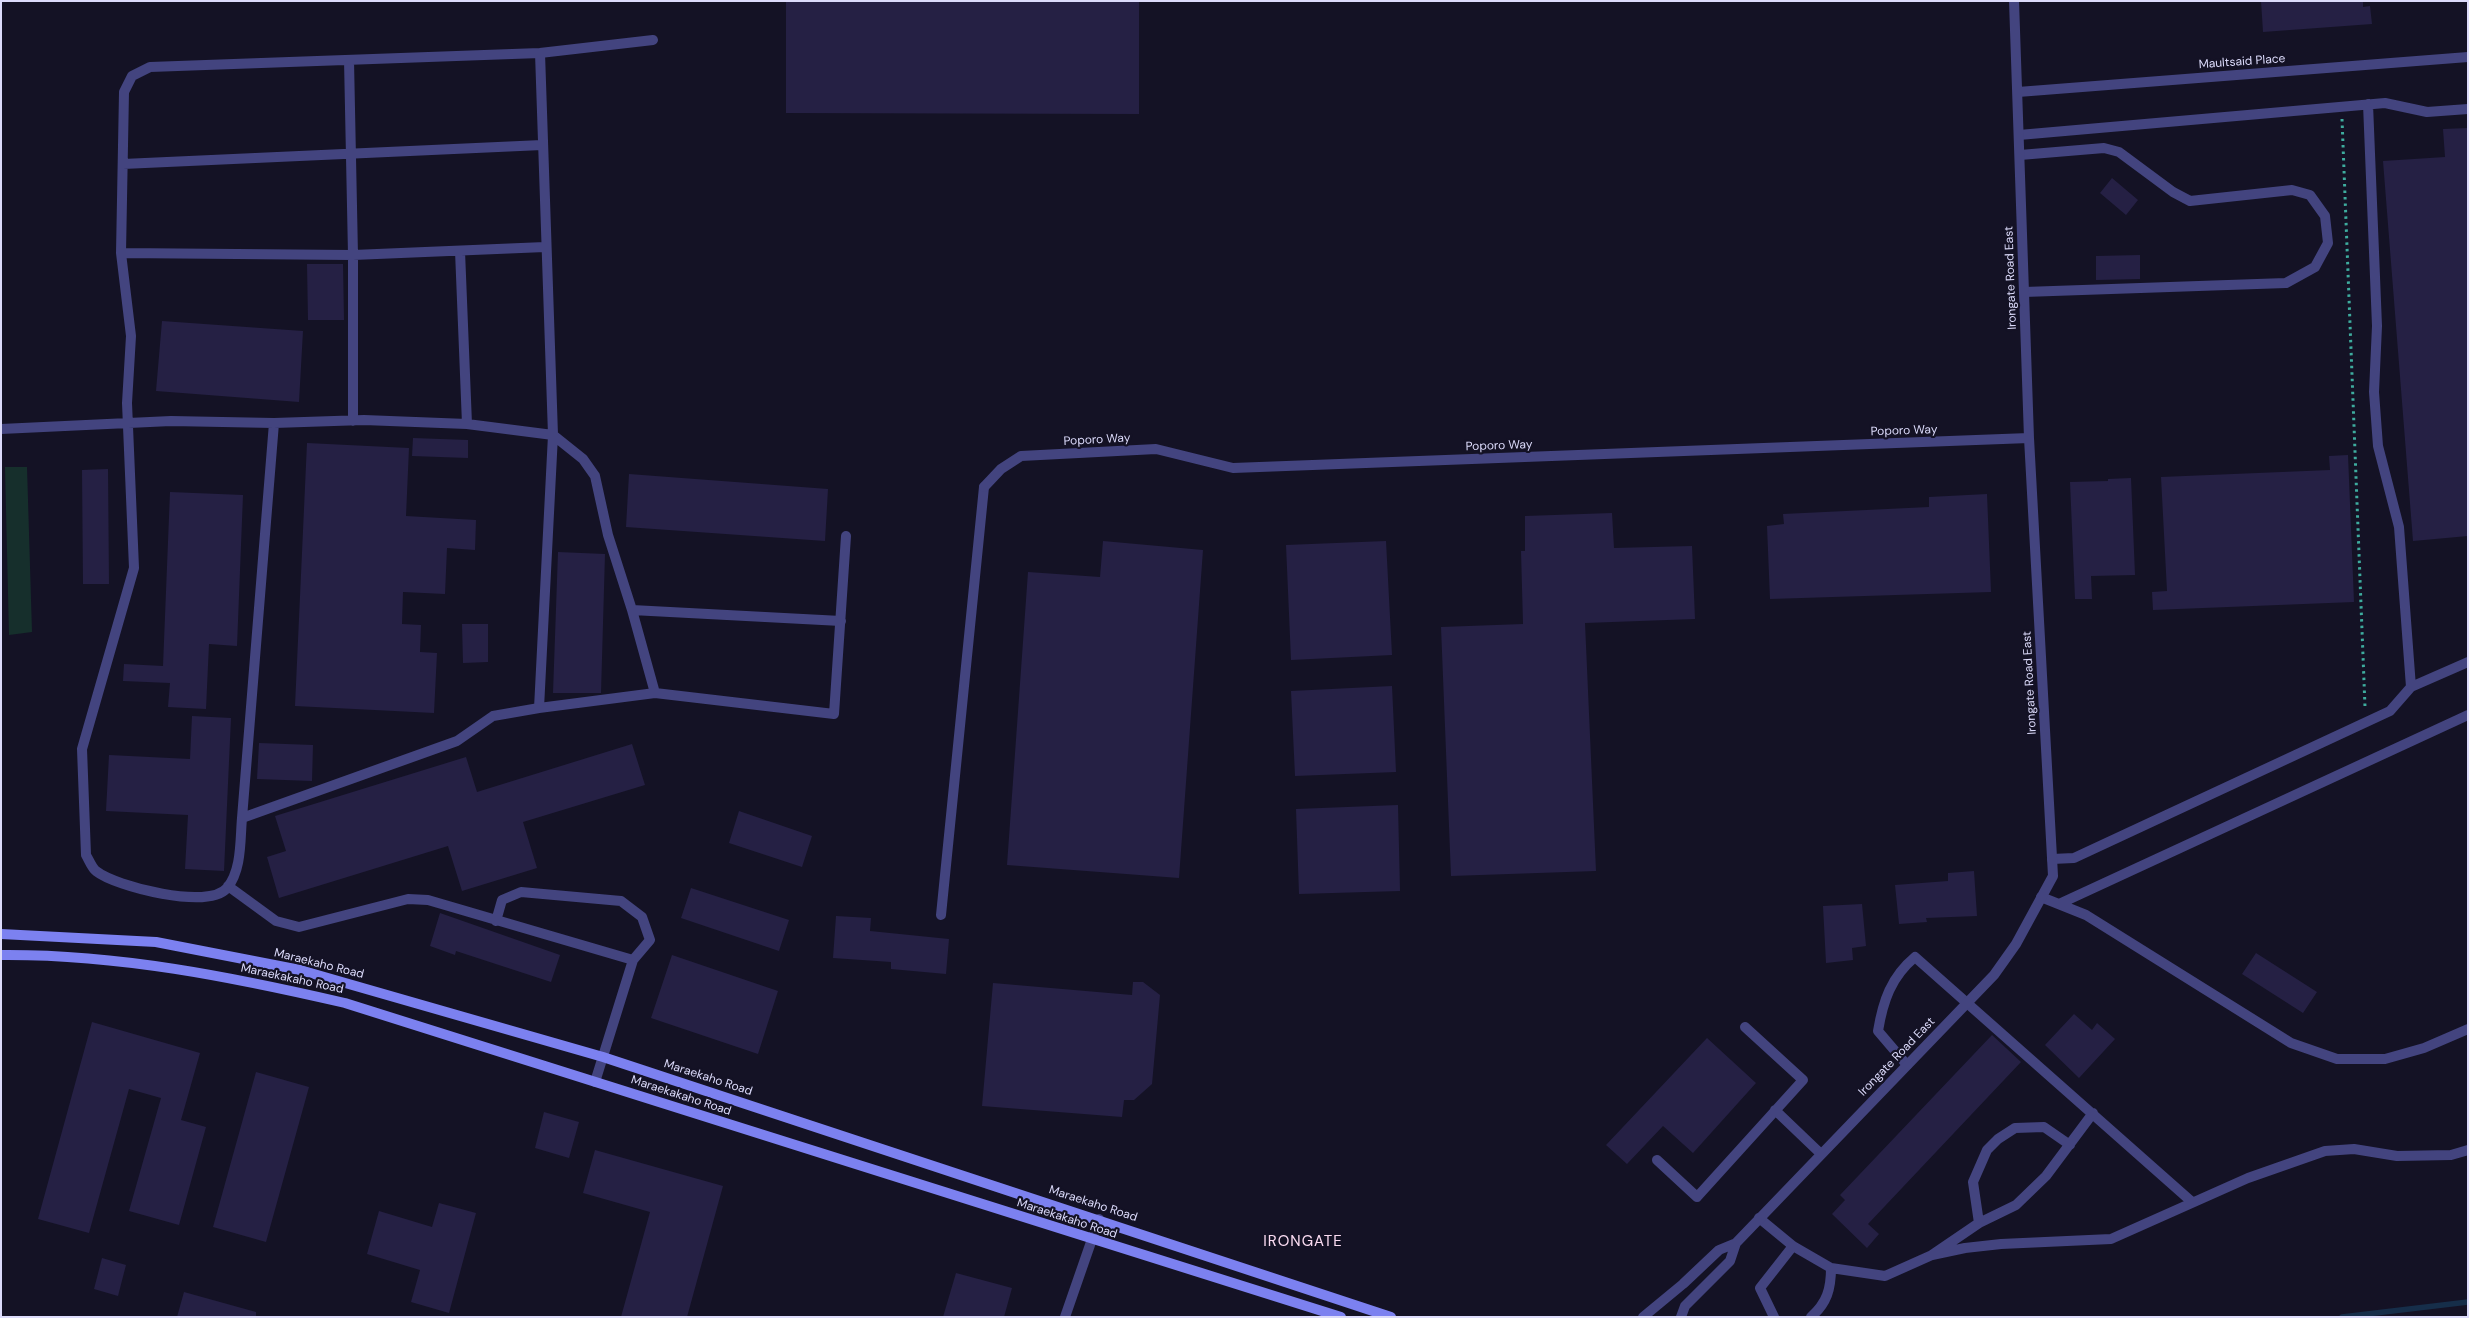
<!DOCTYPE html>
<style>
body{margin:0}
#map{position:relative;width:2469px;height:1318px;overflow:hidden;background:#141225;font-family:"DM Sans",sans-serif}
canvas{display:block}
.frame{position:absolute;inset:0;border:2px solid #dcdbfb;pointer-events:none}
</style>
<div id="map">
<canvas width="2469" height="1318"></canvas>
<div class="frame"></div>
</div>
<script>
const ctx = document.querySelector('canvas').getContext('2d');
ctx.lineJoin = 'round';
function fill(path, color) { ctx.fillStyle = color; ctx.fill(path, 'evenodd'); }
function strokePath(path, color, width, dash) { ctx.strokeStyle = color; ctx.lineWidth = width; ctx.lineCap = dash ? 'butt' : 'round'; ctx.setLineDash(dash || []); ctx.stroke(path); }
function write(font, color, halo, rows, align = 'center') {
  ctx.font = font + ' "DM Sans",sans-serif'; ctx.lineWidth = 4.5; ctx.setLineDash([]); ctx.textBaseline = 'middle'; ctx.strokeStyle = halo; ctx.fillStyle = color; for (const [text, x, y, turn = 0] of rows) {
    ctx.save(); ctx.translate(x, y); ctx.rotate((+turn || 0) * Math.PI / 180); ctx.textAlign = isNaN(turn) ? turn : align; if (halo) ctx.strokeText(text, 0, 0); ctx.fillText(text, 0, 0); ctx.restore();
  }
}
const green = new Path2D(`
 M5 467H27L32 632 9 635Z`);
const stream = new Path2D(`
 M2342 1317 2468 1302`);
const building = new Path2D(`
 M786 1H1139V114L786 113Z
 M2261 1H2363V7L2370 6 2372 24 2263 32Z
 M2468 128V536L2413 541 2383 161 2445 157 2443 129Z
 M2112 178 2138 200 2126 215 2100 193Z
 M2140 255V279L2096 280V256Z
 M307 264H343L344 320H308Z
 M162 321 303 331 299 402 156 391Z
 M413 438 468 440V458L412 456Z
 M307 443 409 448 406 516 476 520 475 550 447 548 445 594 403 592 402 624 421 625 420 652 437 653 434 713 295 706Z
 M2348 455 2354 602 2153 610 2152 592 2167 591 2161 477 2330 470 2329 456Z
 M108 469 109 584H83L82 470Z
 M629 474 828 489 825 541 626 527Z
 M2131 478 2135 575 2091 576 2092 599H2075L2070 482 2108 481V479Z
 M170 492 243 495 237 646 209 644 206 709 168 707 170 683 123 681 124 664 163 666Z
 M1987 494 1991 592 1770 599 1767 526 1784 524 1783 514 1929 507V497Z
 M1612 513 1614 548 1692 546 1695 619 1585 623 1596 871 1451 876 1441 627 1523 624 1521 551H1525V516Z
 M1103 541 1203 550 1179 878 1007 865 1028 572 1100 577Z
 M1386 541 1392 655 1291 660 1286 545Z
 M558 552 605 554 601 693H553Z
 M462 624H488V662L463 663Z
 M1392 686 1396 772 1295 776 1291 691Z
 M192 716 231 718 224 871 185 869 188 815 106 811 109 755 190 759Z
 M259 743 313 745 312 781 257 779Z
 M632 744 645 785 523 822 537 868 462 891 448 846 279 898 267 857 286 851 275 816 466 757 477 792Z
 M1398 805 1400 891 1299 894 1296 809Z
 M739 811 812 836 802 867 729 843Z
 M1974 871 1977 916 1926 918 1927 922 1899 924 1895 885 1948 881V873Z
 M691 888 789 920 779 951 681 918Z
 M1862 904 1866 946 1852 948 1853 960 1826 963 1823 906Z
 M440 913 560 955 551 982 456 951 455 955 430 946Z
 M836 916 871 918 870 931 949 939 946 974 891 969V962L833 958Z
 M2256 953 2317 992 2303 1013 2242 974Z
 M672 955 778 991 758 1054 651 1018Z
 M1133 982H1143L1160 995 1152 1084 1134 1100H1124L1122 1117 982 1106 993 983 1132 995Z
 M2074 1014 2092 1030 2097 1023 2115 1039 2079 1078 2045 1045Z
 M92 1022 200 1053 181 1120 206 1127 179 1225 129 1211 161 1098 129 1089 89 1233 38 1219Z
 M1992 1035 2021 1062 1868 1224 1879 1234 1867 1248 1832 1214 1845 1200 1840 1195Z
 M1707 1038 1756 1083 1693 1153 1663 1126 1627 1164 1606 1145Z
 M256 1072 309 1087 266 1242 213 1227Z
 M544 1112 579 1122 569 1158 535 1148Z
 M595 1150 723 1186 687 1317H621L650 1212 583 1193Z
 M439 1203 476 1213 449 1313 411 1302 420 1270 367 1254 379 1211 432 1227Z
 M102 1258 126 1265 118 1296 94 1289Z
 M956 1273 1012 1288 1004 1317H943Z
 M184 1292 256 1312V1317H177Z`);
const path = new Path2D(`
 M2342 119 2365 707`);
const service = new Path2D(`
 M349 60 353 255V421
 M2368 104 2377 326 2374 392 2378 446 2399 527 2411 687
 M2019 135 2385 103 2427 112 2468 109
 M2020 155 2104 148 2119 152 2173 192 2190 201 2292 190 2310 195 2325 216 2328 243 2315 267 2286 283 2024 292
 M123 164 542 145
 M460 251 467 424
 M121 253 353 255 545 247
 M274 423 242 818 457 741 493 716 539 708 553 435 540 53
 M1 429 171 421 274 423 364 420 467 424 553 435 583 459 595 476 608 535 632 610 841 621
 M632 610 655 693
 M539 708 655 693 834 714 846 536
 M242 818C240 840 242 870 227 888 209 910 116 887 96 871 92 868 89 860 86 855L82 749 134 568 127 403 131 336 121 253 124 92 132 76 150 67 540 53 653 40
 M2052 859 2074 858 2390 711 2411 687 2468 662
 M228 886 276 921 299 927 408 899 428 900 633 960 650 940 642 917 621 901 521 892 502 900 496 921
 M2041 897 2086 915 2291 1043 2337 1059H2385L2424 1048 2468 1029
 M2059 904 2468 715
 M941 915 984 487
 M1907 1065 1878 1031C1883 1001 1891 977 1915 957L2192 1202
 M595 1082 633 960
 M1775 1110 1821 1154
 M1657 1160 1697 1197 1803 1080 1745 1027
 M1759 1218 1793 1246 1831 1268 1885 1276 1932 1255 1979 1223 2016 1205 2046 1176 2093 1113
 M1979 1223 1973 1182 1987 1150 1998 1139 2015 1128 2044 1127 2070 1145
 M1932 1255 1965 1248 2001 1244 2111 1239 2248 1178 2325 1151 2354 1149 2397 1156 2451 1155 2468 1150
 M1065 1317 1099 1219
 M1774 1317 1760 1288 1793 1246
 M1811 1317C1827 1303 1831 1289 1831 1268`);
const minor = new Path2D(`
 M2018 92 2468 57
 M984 487 1001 469 1021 456 1156 449 1233 468 2029 438
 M1643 1317 1683 1284 1719 1250 1736 1243
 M1681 1317 1685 1306 1730 1261 1736 1243 1994 975 2016 944 2053 876 2029 438 2014 1`);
const secondary = new Path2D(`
 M1 934 156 942 300 970 603 1057 1391 1317
 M1 955C118 954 232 977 345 1003L1341 1317`);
const streetNames = [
 ["Maultsaid Place",2242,62,-4],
 ["Irongate Road East",2011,278,-92],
 ["Poporo Way",1904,431,-2],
 ["Poporo Way",1097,440,-3],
 ["Poporo Way",1499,446,-2],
 ["Irongate Road East",2030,683,-93],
 ["Maraekaho Road",319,964,14],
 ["Maraekakaho Road",292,979,12],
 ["Irongate Road East",1897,1057,-46],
 ["Maraekaho Road",708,1078,18],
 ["Maraekakaho Road",681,1096,18],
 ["Maraekaho Road",1093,1204,18],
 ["Maraekakaho Road",1067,1219,18]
];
const quarterNames = [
 ["IRONGATE",1303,1242]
];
fill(green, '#162f2c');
strokePath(stream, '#162e4a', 5.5);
fill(building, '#252044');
strokePath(path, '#3eac9e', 3, [2.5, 4]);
strokePath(service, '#43447f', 10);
strokePath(minor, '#43447f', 10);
strokePath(secondary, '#7c81f0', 10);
write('12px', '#dcdbfb', '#141225', streetNames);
ctx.letterSpacing = '1px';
write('15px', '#fbdcf2', '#141225', quarterNames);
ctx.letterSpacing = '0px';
</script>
